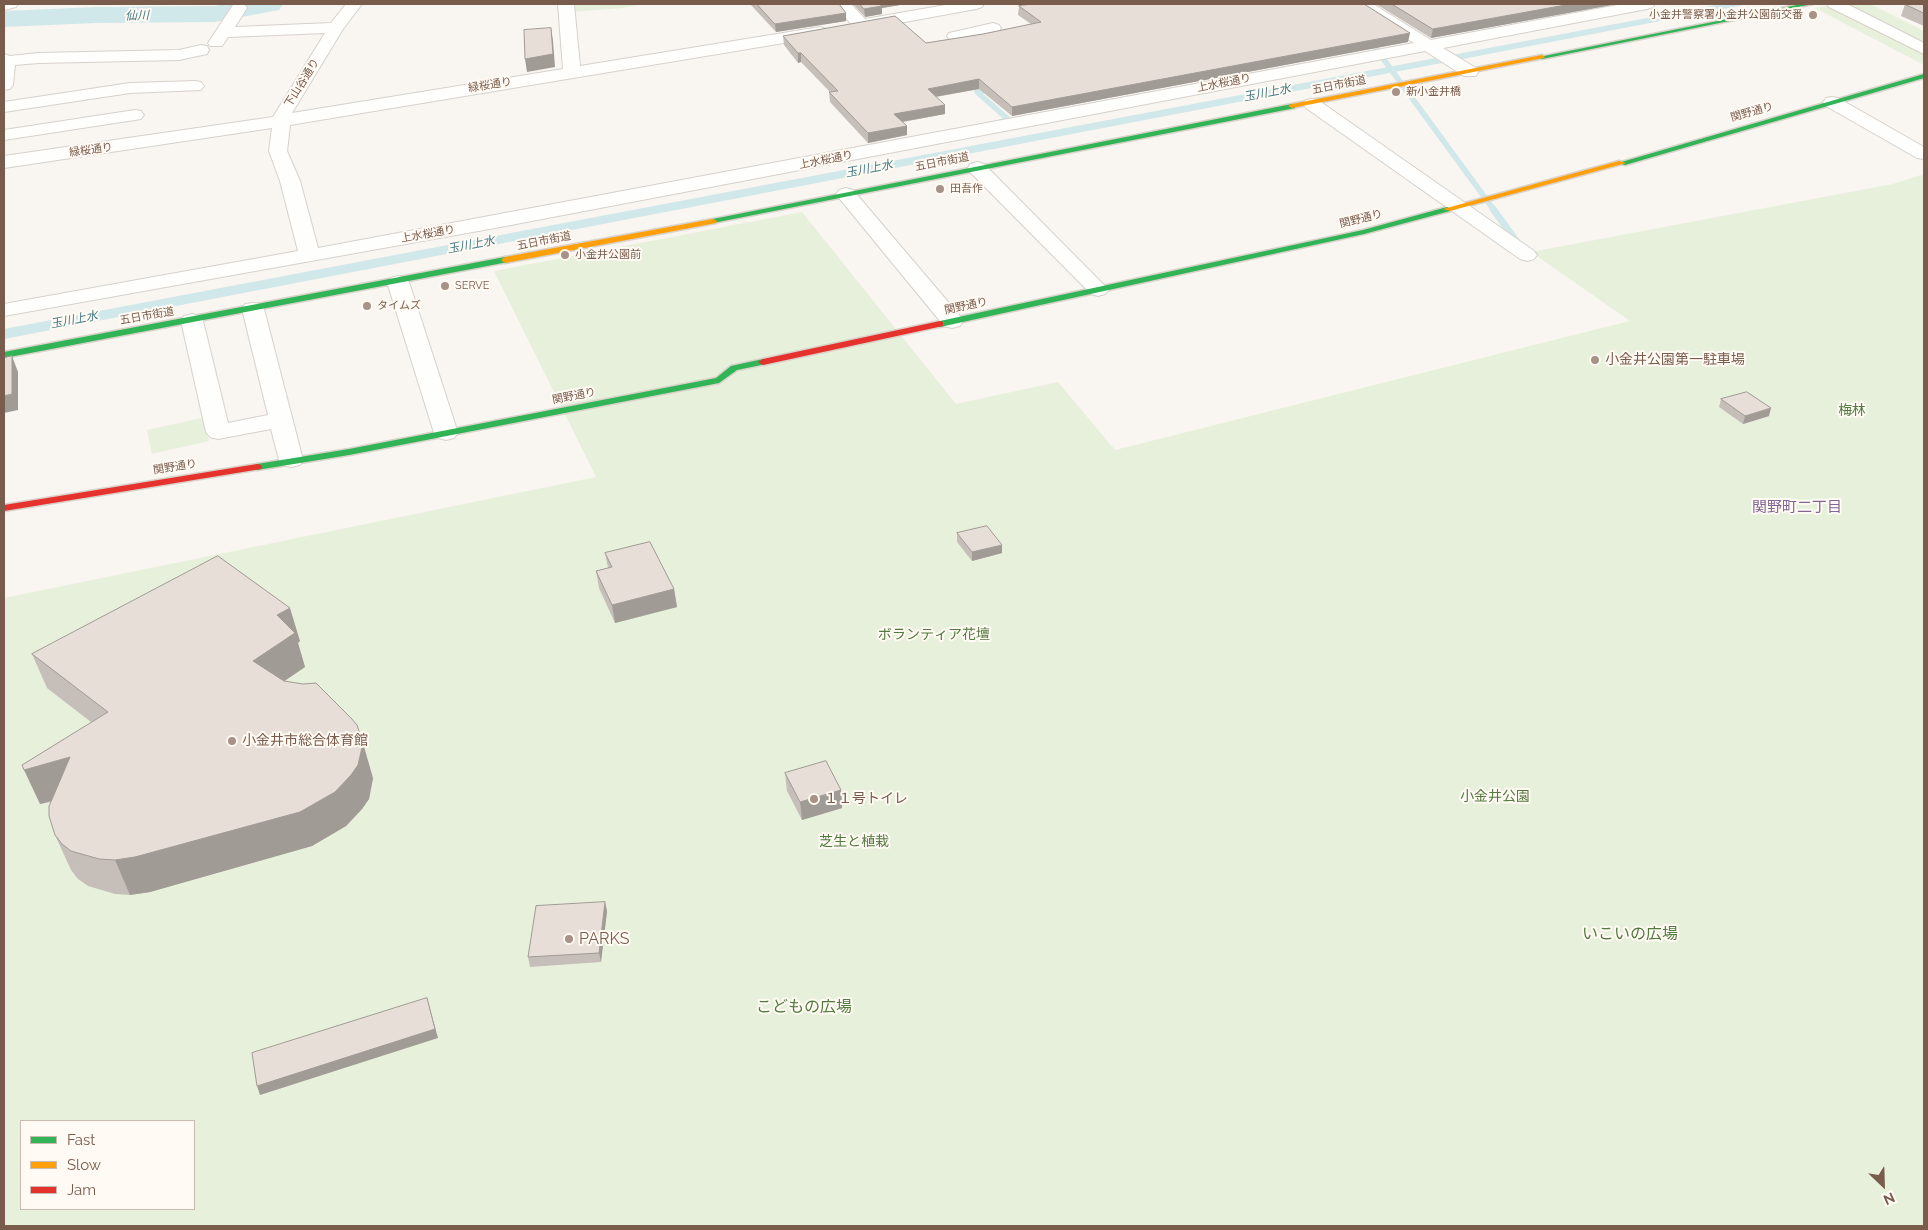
<!DOCTYPE html>
<meta charset="utf-8">
<style>
body{margin:0}
#map{position:relative;width:1928px;height:1230px;overflow:hidden;background:#f9f5f0;font-family:Raleway,sans-serif}
canvas{display:block}
.frame{position:absolute;inset:0;border:5px solid #7a5c4d;pointer-events:none}
.legend{position:absolute;left:20px;top:1120px;width:175px;height:90px;box-sizing:border-box;background:#fffaf3;border:1px solid #cabbb1;margin:0;padding:6px 9px;list-style:none;font-size:15px;color:#7a5c4d}
.legend li{display:flex;align-items:center;gap:10px;height:25px}
.legend b{width:25px;border:1px solid #cabbb1}
.north{position:absolute;left:1858px;top:1160px;width:50px;height:50px;-webkit-text-stroke:4px #fffaf3;paint-order:stroke;rotate:156deg;font-size:14px;font-weight:700;line-height:20px;text-align:center;color:#7a5c4d}
.north::after{content:'';display:block;margin:auto;width:18px;height:22px;background:#7a5c4d;clip-path:polygon(50% 0,100% 100%,50% 72%,0 100%)}
</style>
<div id="map">
<canvas width="1928" height="1230"></canvas>
<div class="frame"></div>
<ul class="legend">
<li><b style="height:6px;background:#30b455"></b>Fast</li>
<li><b style="height:6px;background:#ff9f0a"></b>Slow</li>
<li><b style="height:6px;background:#e5322d"></b>Jam</li>
</ul>
<div class="north">N</div>
</div>
<script>
const ctx = document.querySelector('canvas').getContext('2d');
ctx.lineJoin = 'round';
function fill(path, color) { ctx.fillStyle = color; ctx.fill(path, 'evenodd'); }
function strokePath(path, color, width, dash) { ctx.strokeStyle = color; ctx.lineWidth = width; ctx.lineCap = dash ? 'butt' : 'round'; ctx.setLineDash(dash || []); ctx.stroke(path); }
function write(font, color, halo, rows, align = 'center') {
  ctx.font = font + ' Raleway,"Noto Sans JP",sans-serif'; ctx.lineWidth = 4; ctx.setLineDash([]); ctx.textBaseline = 'middle'; ctx.strokeStyle = halo; ctx.fillStyle = color; for (const [text, x, y, turn = 0] of rows) {
    ctx.save(); ctx.translate(x, y); ctx.rotate((+turn || 0) * Math.PI / 180); ctx.textAlign = isNaN(turn) ? turn : align; if (halo) ctx.strokeText(text, 0, 0); ctx.fillText(text, 0, 0); ctx.restore();
  }
}
const green = new Path2D(`
 M570 4H642L623 8 571 12Z
 M1837 4H1870L1924 31V65L1815 8Z
 M1924 174V1226H4V598L596 477 494 271 802 212 956 404 1058 382 1115 450 1630 321 1531 252 1893 184ZM21 1121H194V1209H21Z
 M202 418 209 441 152 454 147 430Z`);
const water = new Path2D(`
 M1721 4H1749L4 339V329Z`);
const streamFar1 = new Path2D(`
 M1368 38 1494 210
 M992 89 977 92 1009 120 1000 122`);
const stream = new Path2D(`
 M1493 209 1520 246`);
const river = new Path2D(`
 M225 4H283L279 10 215 22 96 23 4 27V11L96 7 215 6Z`);
const street = new Path2D(`
 M4 4H18L16 7 4 10Z
 M237 4 245 5 247 8 235 27 331 23 346 4H362L343 29 292 113 563 69 558 4H574L580 66 820 27 826 29 828 32 826 35 820 37 290 125 287 151 300 181 318 248 1414 43 1357 7 1355 4H1373L1431 40 1623 4H1655L1653 7 1647 9 1443 48 1476 68 1478 72 1476 76H1464L1425 51 495 228 4 316V304L298 251 280 181 269 151 272 128 4 168V156L273 117 325 33 228 37 222 46H210L208 43 233 5Z
 M835 4H851L865 19 951 4H984L982 7 976 9 861 30 854 28Z
 M1827 4H1847L1924 43V54L1829 7Z
 M993 23 999 25 1001 28 999 31 955 41 949 39 947 36 949 33Z
 M201 45 207 46 209 50 207 54 179 60 38 63 15 65 13 85 10 89 4 90V54L10 56 38 53 179 50Z
 M195 81 201 82 204 86 201 90 130 93 4 112V102L130 83Z
 M1832 97 1838 98 1924 147V159L1917 158 1826 106 1823 102 1826 98Z
 M1312 99 1318 100 1534 251 1537 255 1534 259 1527 261 1520 259 1306 108 1303 104 1306 100Z
 M135 110 141 111 144 115 141 119 4 140V130Z
 M977 162 984 164 1105 286 1109 290 1105 294 1098 296 1091 294 970 172 968 168 970 164Z
 M846 188 853 190 960 316 963 321 960 326 952 328 944 326 839 198 836 194 839 190Z
 M398 276 405 278 409 282 458 433 454 438 446 440 438 438 434 433 387 282 391 278Z
 M253 303 261 304 264 309 303 460 300 465 291 467 282 465 279 460 271 429 218 439 210 437 206 432 181 321 184 316 192 314 200 316 203 321 228 423 268 415 242 309 245 304Z`);
const fast = new Path2D(`
 M1802 4H1813L1542 59 1539 57Z
 M1924 74V78L1625 165 1618 163Z
 M1292 104H1295V108L713 223 709 221 713 219Z
 M1447 207 1451 209 1450 211 1364 234 940 327 936 324 940 321 1363 230Z
 M505 257 508 258V262L4 358V352Z
 M763 359 768 362 766 364 737 370 719 383 349 455 257 470 252 467 257 464 349 449 716 378 731 366Z`);
const slow = new Path2D(`
 M1542 55 1545 57 1544 58 1292 108 1288 106 1292 104Z
 M1619 161 1626 163 1450 211 1443 209Z
 M713 219 717 221 716 223 505 263 501 260 505 257Z`);
const jam = new Path2D(`
 M940 321 943 322V326L763 365 758 362 763 359Z
 M257 464 261 465 262 467 261 469 4 511V505Z`);
const wall = new Path2D(`
 M750 4H839L846 13V21L776 32Z
 M853 4H906L882 8V14L865 17Z
 M1376 4H1617L1431 38Z
 M1905 4H1924V26L1901 16Z
 M1019 6 1408 42 1012 116 979 89 936 97 945 105V114L903 122 907 126V135L868 143 830 102 829 92H830L801 62 798 63 784 45 783 36 926 43 983 34 1031 24 1018 15Z
 M1721 399 1769 416 1743 424 1719 407Z
 M957 533 1002 553 972 561 957 542Z
 M605 553 674 589 677 607 615 623 599 588 596 571 608 568Z
 M300 641 298 643 305 667 284 681 373 778 369 799 362 809 346 826 312 846 150 892 130 895 115 894 88 886 78 879 71 870 55 835 51 802 40 804 91 722 47 688 32 654Z
 M785 773 841 790 842 808 802 820 787 791Z
 M605 902 607 911 601 962 530 967 528 957Z`);
const shadedWall = new Path2D(`
 M876 4H906L882 8V14L865 17 864 9Z
 M1571 4H1617L1431 38 1433 29Z
 M846 13V21L776 32 775 24Z
 M551 28 553 41 555 67 527 72 525 59Z
 M1410 33 1408 42 1012 116V107Z
 M798 53H801V62L798 63Z
 M979 79V89L928 98V89Z
 M945 105V114L895 123 894 114Z
 M907 126V135L868 143V133Z
 M12 356 18 372V410L4 413V396Z
 M1771 408 1769 416 1743 424 1745 416Z
 M1002 545V553L972 561V552Z
 M674 589 677 607 615 623 612 605Z
 M290 608 300 641 298 643 305 667 264 695 253 661 277 615Z
 M363 743 373 778 369 799 362 809 346 826 312 846 150 892 130 895 115 860Z
 M70 757 85 792 40 804 24 770Z
 M841 790 842 808 802 820 800 802Z
 M605 902 607 911 601 962 599 953Z
 M427 998 438 1038 260 1095 257 1086Z`);
const building = new Path2D(`
 M757 4H839L846 13 775 24Z
 M860 4H879L882 6 864 9Z
 M1031 4H1364L1410 33 1012 107 979 79 928 89 945 105 894 114 907 126 868 133 829 92 838 91 801 53H798L783 36 895 16 926 43 983 34 1041 22 1019 6Z
 M1392 4H1571L1433 29Z
 M1905 4H1924V13Z
 M551 28 553 54 525 59 524 30Z
 M12 356V394L4 396V358Z
 M1747 392 1771 408 1745 416 1721 399Z
 M987 526 1002 545 972 552 957 533Z
 M650 542 674 589 612 605 596 571 612 567 605 553Z
 M218 556 290 608 277 615 295 633 253 661 284 681 303 684 316 683 351 718 357 725 363 743 358 765 351 775 335 792 300 812 135 857 115 860 99 859 71 851 62 844 55 835 49 816V806L53 797 70 757 24 770 22 765 108 712 32 654Z
 M826 761 841 790 800 802 785 773Z
 M605 902 599 953 528 957 536 906Z
 M427 998 435 1029 257 1086 252 1053Z`);
const markers = [
 [1813,15,5,"#a69286"],
 [1396,92,5,"#a69286"],
 [940,189,5,"#a69286"],
 [565,255,5,"#a69286"],
 [445,286,5,"#a69286"],
 [367,306,5,"#a69286"],
 [1595,360,5,"#a69286"],
 [232,741,5,"#a69286"],
 [814,799,5,"#a69286"],
 [569,939,5,"#a69286"]
];
const farPoinames = [
 ["小金井警察署小金井公園前交番",1803,15,"right"],
 ["新小金井橋",1406,92],
 ["田吾作",950,189],
 ["小金井公園前",575,255],
 ["SERVE",455,286],
 ["タイムズ",377,306]
];
const farStreetnames = [
 ["下山谷通り",302,83,-58],
 ["上水桜通り",1224,83,-11],
 ["緑桜通り",490,85,-9],
 ["五日市街道",1339,85,-11],
 ["関野通り",1752,112,-16],
 ["緑桜通り",91,150,-8],
 ["上水桜通り",826,160,-11],
 ["五日市街道",942,162,-11],
 ["関野通り",1361,219,-14],
 ["上水桜通り",428,234,-10],
 ["五日市街道",544,241,-11],
 ["関野通り",966,306,-12],
 ["五日市街道",147,316,-10],
 ["関野通り",574,396,-11],
 ["関野通り",175,467,-9]
];
const farWaternames = [
 ["仙川",137,16,-1],
 ["玉川上水",1267,93,-11],
 ["玉川上水",869,169,-11],
 ["玉川上水",471,245,-11],
 ["玉川上水",74,320,-11]
];
const poiNames = [
 ["小金井公園第一駐車場",1605,360],
 ["小金井市総合体育館",242,741],
 ["１１号トイレ",824,799]
];
const parkNames = [
 ["梅林",1852,411],
 ["ボランティア花壇",934,635],
 ["小金井公園",1495,797],
 ["芝生と植栽",854,842]
];
const neighbourhoodNames = [
 ["関野町二丁目",1797,507]
];
const nearParknames = [
 ["いこいの広場",1630,934],
 ["こどもの広場",804,1007]
];
const nearPoinames = [
 ["PARKS",579,939]
];
fill(green, '#e7f0db');
fill(water, '#d0e8ea');
strokePath(streamFar1, '#d0e8ea', 5.5);
strokePath(stream, '#d0e8ea', 7);
fill(river, '#d0e8ea');
strokePath(street, '#d7d1cb', 2);
strokePath(fast, '#d9d2cb', 3);
strokePath(slow, '#d9d2cb', 3);
strokePath(jam, '#d9d2cb', 3);
fill(street, '#fefefd');
fill(fast, '#30b455');
fill(slow, '#ff9f0a');
fill(jam, '#e5322d');
fill(wall, '#c6bfb9');
fill(shadedWall, '#a19b96');
fill(building, '#e6ded7');
strokePath(building, '#a19b96', 1);
for (const [x, y, r, color] of markers) { const dot = new Path2D(); dot.arc(x, y, r, 0, 2 * Math.PI); ctx.fillStyle = color; ctx.fill(dot); strokePath(dot, '#fffaf3', 2); }
write('11px', '#7a5c4d', '#fffaf3', farPoinames, 'left');
write('11px', '#7a5c4d', '#fffaf3', farStreetnames);
write('italic 12px', '#437c86', '#fffaf3', farWaternames);
write('14px', '#7a5c4d', '#fffaf3', poiNames, 'left');
write('14px', '#537a41', '#fffaf3', parkNames);
write('15px', '#846695', '#fffaf3', neighbourhoodNames);
write('16px', '#537a41', '#fffaf3', nearParknames);
write('16px', '#7a5c4d', '#fffaf3', nearPoinames, 'left');
</script>
